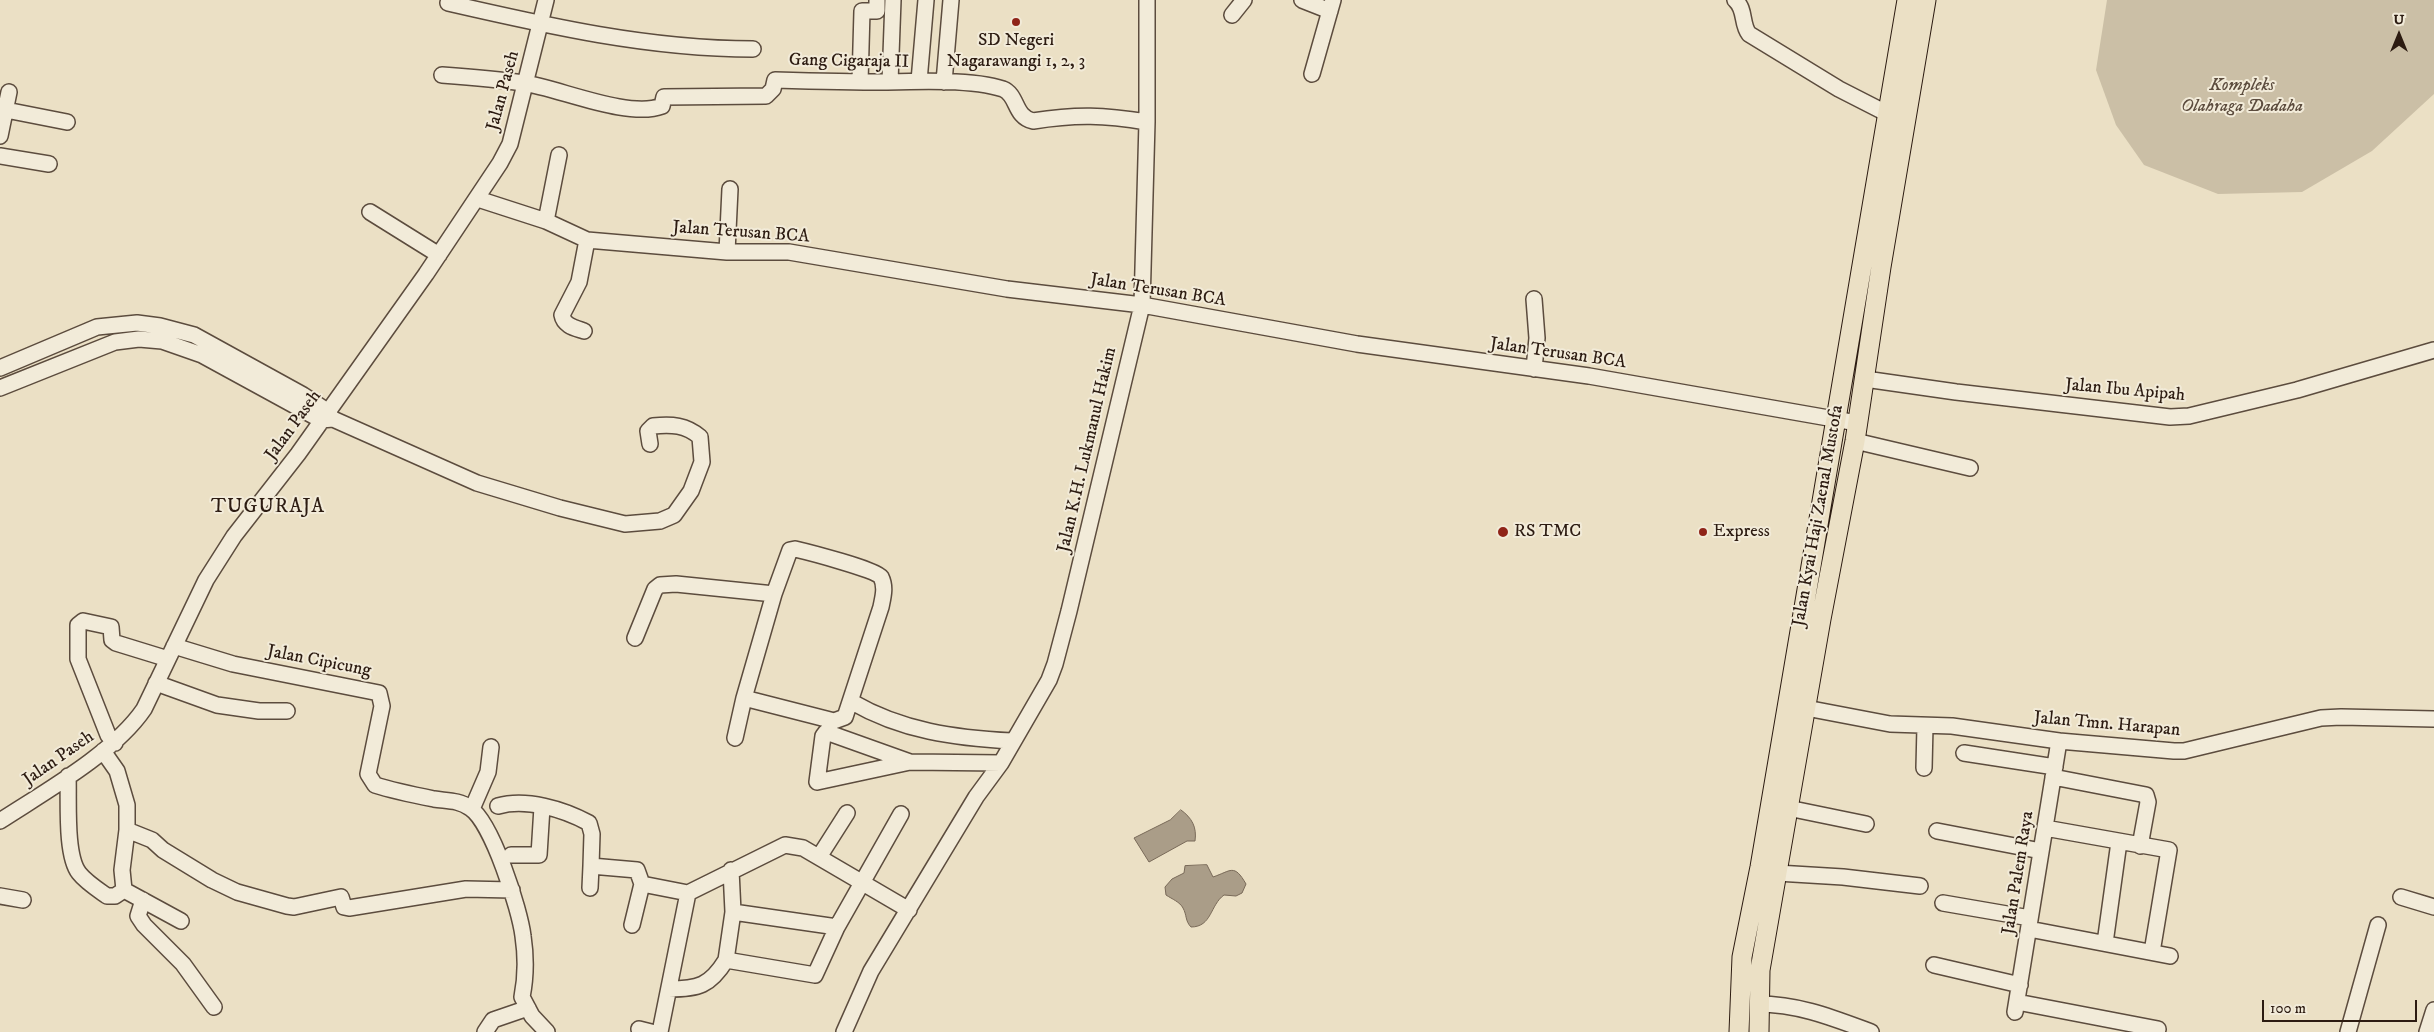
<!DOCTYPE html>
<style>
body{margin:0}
#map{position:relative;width:2434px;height:1032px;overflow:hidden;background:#ebe0c5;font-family:"IM FELL DW Pica",serif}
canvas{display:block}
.north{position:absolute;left:2374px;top:10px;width:50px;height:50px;-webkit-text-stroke:4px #f2ebd9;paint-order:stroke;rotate:0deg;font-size:14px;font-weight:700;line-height:20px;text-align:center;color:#2c1b11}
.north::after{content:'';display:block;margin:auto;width:18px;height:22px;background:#2c1b11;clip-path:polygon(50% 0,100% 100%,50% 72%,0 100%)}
.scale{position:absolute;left:2262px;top:1000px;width:155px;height:22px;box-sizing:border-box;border:2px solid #2c1b11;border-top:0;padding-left:6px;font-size:15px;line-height:18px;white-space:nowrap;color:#2c1b11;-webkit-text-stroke:4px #f2ebd9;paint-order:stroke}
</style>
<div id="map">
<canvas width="2434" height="1032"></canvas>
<div class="north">U</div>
<div class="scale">100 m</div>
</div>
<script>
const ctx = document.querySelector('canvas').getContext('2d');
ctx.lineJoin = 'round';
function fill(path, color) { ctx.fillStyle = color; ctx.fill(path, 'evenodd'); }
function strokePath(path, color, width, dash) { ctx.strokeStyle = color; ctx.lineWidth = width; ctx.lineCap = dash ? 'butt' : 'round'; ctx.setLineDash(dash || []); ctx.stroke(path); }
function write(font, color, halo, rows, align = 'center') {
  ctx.font = font + ' "IM FELL DW Pica",serif'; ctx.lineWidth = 4; ctx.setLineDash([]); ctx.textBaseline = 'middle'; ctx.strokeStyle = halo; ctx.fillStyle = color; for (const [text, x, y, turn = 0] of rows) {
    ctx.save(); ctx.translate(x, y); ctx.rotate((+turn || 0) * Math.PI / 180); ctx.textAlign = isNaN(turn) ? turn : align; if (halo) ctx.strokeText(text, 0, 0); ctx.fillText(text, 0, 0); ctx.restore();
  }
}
const green = new Path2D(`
 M2107 0H2434V94L2372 151 2302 192 2218 194 2144 165 2116 125 2096 70Z`);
const water = new Path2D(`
 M1181 810C1192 818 1197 827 1195 841H1187L1149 862 1134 838 1170 820Z
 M1207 865 1213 877C1231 871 1234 863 1246 884L1242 893 1236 896 1224 895C1210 905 1212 927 1191 927 1185 921 1187 915 1183 908 1180 902 1172 899 1166 895L1165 887 1172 879 1184 873 1185 866Z`);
const minor = new Path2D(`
 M1302 0 1330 11
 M1735 0C1746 9 1741 24 1749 34L1839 89 1888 114
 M448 3C548 26 649 49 753 49
 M1232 15 1244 0
 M1312 74 1333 0
 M442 75C469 77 496 79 523 83 559 88 628 119 662 106L664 97 766 96 773 89 775 80C811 81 848 82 885 82 917 81 974 79 1003 89 1018 95 1014 117 1033 121 1077 114 1104 115 1147 122
 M919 81 926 0
 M860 82 862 11H877V0
 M890 82 893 0
 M944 82 951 0
 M6 110 67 122
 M0 136 9 92
 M0 156 49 164
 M478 199 546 221 587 240 727 252H789L1007 289 1142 305 1357 344 1589 376 1857 423
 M370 212 439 255
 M546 221 559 155
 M727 252 730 189
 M1534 299 1537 338 1534 369
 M584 331C575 328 564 326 562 315L579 282 587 240
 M0 368 97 327 137 323 160 326 194 335 303 395 327 411 332 418
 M1865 379 1956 392 2170 417 2189 416 2297 390 2434 350
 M0 388 115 342 139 339 162 341 202 355 321 420 333 419 477 483 560 508 625 524 660 521 674 515 691 491 702 462 700 437C686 425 672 424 653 426L648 431 650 444
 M1855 441 1970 468
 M635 638 655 589 660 585 676 584 774 594
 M174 646 233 664 379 693 382 706 368 774 375 785C394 791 414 795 434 799 447 801 459 800 470 808 492 822 520 910 523 936 526 956 526 977 522 997L532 1016 547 1032
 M156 683 217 705 259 711H287
 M852 702C902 731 955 738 1012 741
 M1806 708 1890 724 1952 726 2059 741 2174 751H2184L2321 718 2341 717 2434 719
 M735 738 744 698 834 721 845 717 881 607C883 597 886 587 881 577 877 570 808 552 795 549L790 550 774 594 744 698
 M115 743 108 735 78 659V625L83 621 111 627 112 640 116 643 168 659
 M103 751 117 771 127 805V830L122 870 124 890 181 921
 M1964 753 2055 767
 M910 762 817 782 823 736 826 732 910 762 1001 763
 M1924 768 1925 726
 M68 776C69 800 65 855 79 873 86 882 97 889 107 896H115L124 890
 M2053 777 2146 795 2148 802 2140 846
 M498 806C526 798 563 809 589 823L592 834 591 866 637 870 642 884
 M1788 808 1866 824
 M472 809 488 772 491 747
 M0 821C46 791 114 753 144 709L206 580 234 536 298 454 426 274 500 163 510 144 546 0
 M2045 828 2169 850 2152 952
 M127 830 152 840 163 850 212 880 237 892 287 906 294 907 341 897 344 907 349 908 466 889 512 890
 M1937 831 2041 851
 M511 855H539L542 807
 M819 857 847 813
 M731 870 733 912 726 960 815 975 837 927 901 814
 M1777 873 1843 877 1920 886
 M590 888 591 866
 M0 896 23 900
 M2401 897 2434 907
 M143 900 138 916 144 925 183 964 214 1007
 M1943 903 2030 918
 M733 912 837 927
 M632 925 642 884 688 893 785 845 803 848 909 910
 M2029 929 2170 956
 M2105 943 2119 842
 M1934 965 2020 985
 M669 989C698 989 710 986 726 960
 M2017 1002 2158 1029
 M1758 1004C1799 1004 1833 1018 1871 1032
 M2015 1012 2059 741
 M639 1029 651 1032
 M485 1032 493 1020 528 1008
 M660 1032 688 893
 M844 1032 871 971 976 797 1001 763 1049 680 1055 664 1069 611 1142 305 1147 122V0
 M2348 1032 2378 925
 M2427 1032 2434 1010`);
const major = new Path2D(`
 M1739 1032 1742 957 1760 867 1907 0
 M1759 1032 1760 970 1821 619 1855 441 1881 267 1926 0`);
const markers = [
 [1016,22,5,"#8f2418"],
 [1503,532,6,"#8f2418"],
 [1703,532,5,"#8f2418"]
];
const poiNames = [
 ["SD Negeri",1016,41,"center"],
 ["Nagarawangi 1, 2, 3",1016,62,"center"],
 ["RS TMC",1514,532],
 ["Express",1713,532]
];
const streetNames = [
 ["Gang Cigaraja II",849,62,1],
 ["Jalan Paseh",504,91,-75],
 ["Jalan Terusan BCA",741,233,4],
 ["Jalan Terusan BCA",1158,291,9],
 ["Jalan Terusan BCA",1558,354,8],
 ["Jalan Ibu Apipah",2125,391,5],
 ["Jalan Paseh",294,426,-54],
 ["Jalan K.H. Lukmanul Hakim",1088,450,-77],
 ["Jalan Kyai Haji Zaenal Mustofa",1819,516,-80],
 ["Jalan Cipicung",319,662,11],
 ["Jalan Tmn. Harapan",2107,725,5],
 ["Jalan Paseh",59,759,-35],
 ["Jalan Palem Raya",2019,873,-81]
];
const parkNames = [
 ["Kompleks",2242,86],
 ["Olahraga Dadaha",2242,107]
];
const quarterNames = [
 ["TUGURAJA",268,508]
];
fill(green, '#cbbfa6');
fill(water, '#aa9d88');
strokePath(water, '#786958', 1);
strokePath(minor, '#5c4c3e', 18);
strokePath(major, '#2c1b11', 21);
strokePath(minor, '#f2ebd9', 15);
strokePath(major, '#ebe0c5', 19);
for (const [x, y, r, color] of markers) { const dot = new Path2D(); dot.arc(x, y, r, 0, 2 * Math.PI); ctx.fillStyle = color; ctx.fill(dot); strokePath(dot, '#f2ebd9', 2); }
write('18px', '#2c1b11', '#f2ebd9', poiNames, 'left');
write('18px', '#2c1b11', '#f2ebd9', streetNames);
write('italic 18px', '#5c4c3e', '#f2ebd9', parkNames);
ctx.letterSpacing = '1px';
write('20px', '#2c1b11', '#f2ebd9', quarterNames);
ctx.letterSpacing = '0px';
</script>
